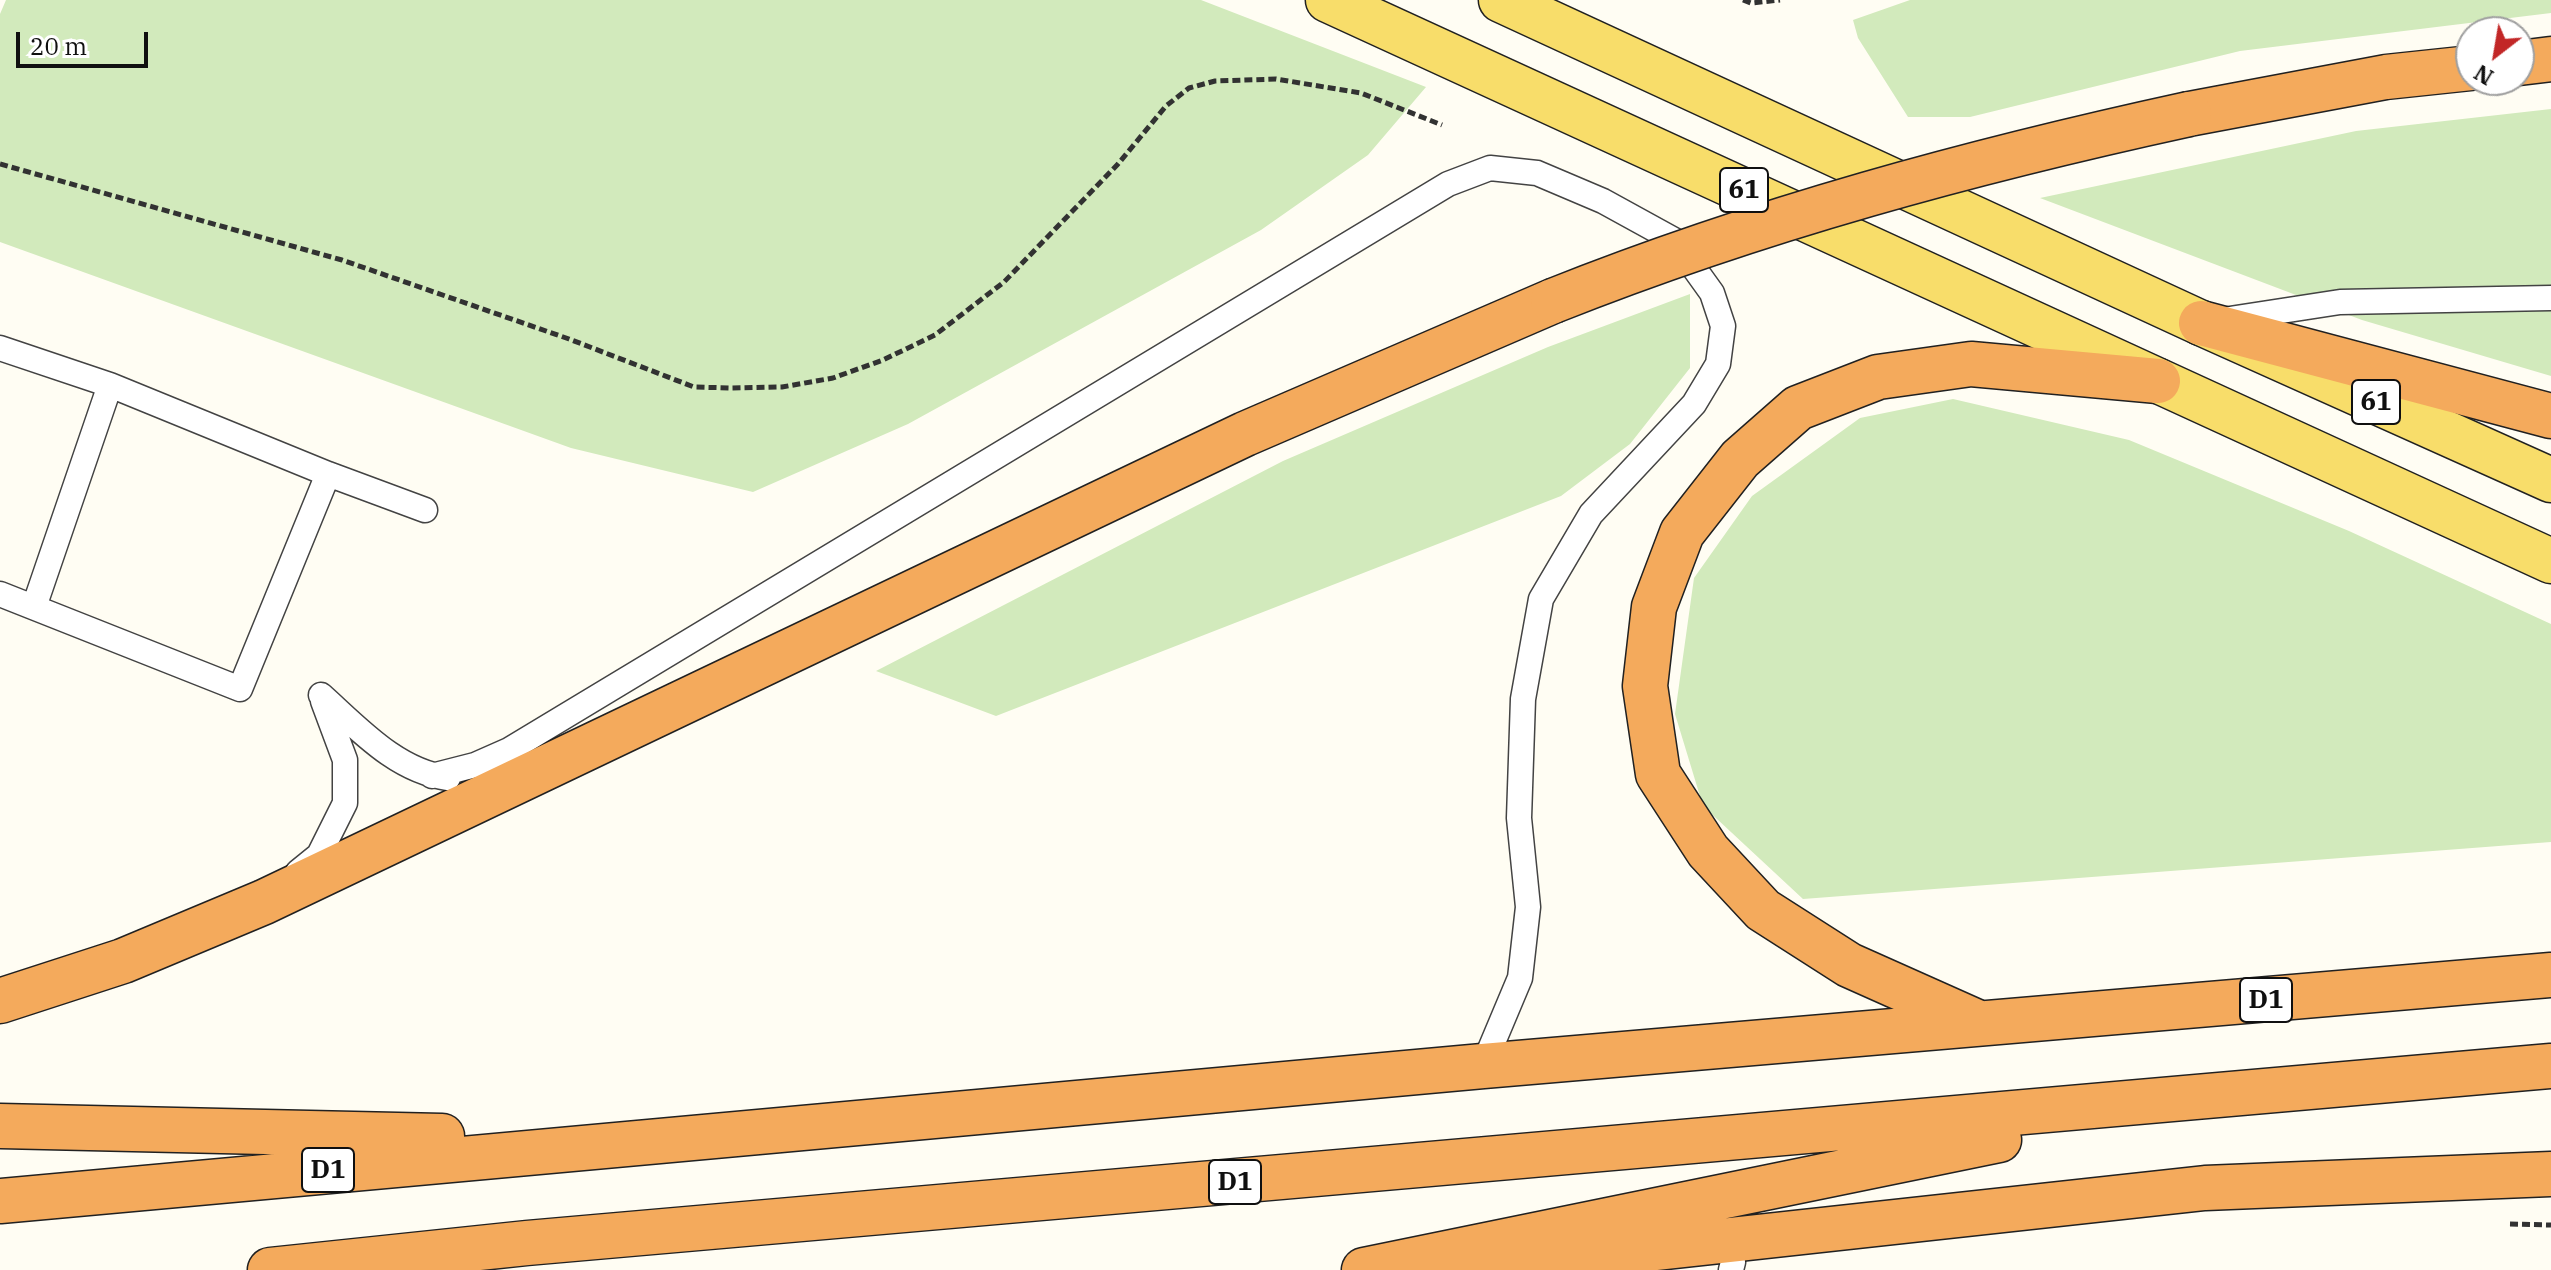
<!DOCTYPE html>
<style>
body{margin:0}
#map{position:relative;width:2551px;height:1270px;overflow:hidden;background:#fffdf3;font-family:"IBM Plex Serif",serif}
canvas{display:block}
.north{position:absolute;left:2455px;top:16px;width:80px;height:80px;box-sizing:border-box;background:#fff;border:2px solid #9f9f9f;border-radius:50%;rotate:211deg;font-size:22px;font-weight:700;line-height:32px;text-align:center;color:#101010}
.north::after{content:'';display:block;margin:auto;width:28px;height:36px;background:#c22727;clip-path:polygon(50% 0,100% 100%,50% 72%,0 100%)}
.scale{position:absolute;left:16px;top:32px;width:132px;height:36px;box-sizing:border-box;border:4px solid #101010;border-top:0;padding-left:10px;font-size:24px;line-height:28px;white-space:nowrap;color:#101010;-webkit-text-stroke:6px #fff;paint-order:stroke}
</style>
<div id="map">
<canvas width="2551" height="1270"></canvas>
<div class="north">N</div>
<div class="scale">20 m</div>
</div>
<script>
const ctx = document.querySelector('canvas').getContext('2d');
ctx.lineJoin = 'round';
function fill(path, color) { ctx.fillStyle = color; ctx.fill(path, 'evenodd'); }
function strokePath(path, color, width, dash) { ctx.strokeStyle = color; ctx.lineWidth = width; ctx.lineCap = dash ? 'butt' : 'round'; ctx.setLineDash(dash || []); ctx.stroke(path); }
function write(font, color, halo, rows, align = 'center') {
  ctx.font = font + ' "IBM Plex Serif",serif'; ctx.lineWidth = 8; ctx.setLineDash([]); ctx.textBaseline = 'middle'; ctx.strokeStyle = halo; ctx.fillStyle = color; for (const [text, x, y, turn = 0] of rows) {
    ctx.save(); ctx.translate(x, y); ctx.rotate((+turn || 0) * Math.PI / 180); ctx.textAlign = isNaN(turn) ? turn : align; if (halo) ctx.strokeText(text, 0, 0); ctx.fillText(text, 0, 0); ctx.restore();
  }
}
const green = new Path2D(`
 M6 0H1201L1426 87 1368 155 1261 230 908 424 753 492 571 448 0 242V14Z
 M1910 0H2551V13L2240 51 1970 117H1908L1858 38 1853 20Z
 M2551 109V376L2362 320 2040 198 2356 131Z
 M1690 294V368L1630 444 1561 496 996 716 876 671 1283 461 1548 347Z
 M1953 399 2129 440 2349 531 2551 624V842L1803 899 1703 806 1675 714 1694 578 1752 496 1860 418Z`);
const path = new Path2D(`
 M1743 0 1751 3 1780 0
 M0 164 342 260 569 339 694 387 731 388 782 387 833 378 883 360 935 335 1004 282 1118 164 1166 106 1189 88 1215 81 1276 79 1361 93 1442 125
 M2510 1224 2551 1225`);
const service = new Path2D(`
 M2223 320 2340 302 2551 298
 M0 348 110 385 328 474 425 510
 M0 594 240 689 328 474
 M34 607 110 385
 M321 695C358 728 396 771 448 778
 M432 776 475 765 509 750 1448 184 1490 168 1537 173 1603 201 1674 240 1712 293 1723 326 1718 364 1694 404 1591 514 1541 599 1523 699 1519 818 1528 907 1520 978 1483 1066
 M298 872 319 855 345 803V760L323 701
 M1731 1270 1733 1262`);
const primary = new Path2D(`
 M1328 0 2551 561
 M1501 0 2201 323 2551 480`);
const motorway = new Path2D(`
 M2519 63 2551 59
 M2189 114 2386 77 2471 68
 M2201 323 2551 416
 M0 1001 123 961 264 902 1245 434 1553 301
 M1979 1023 1849 965 1763 910 1708 851 1658 774 1645 686 1654 607 1682 533 1740 459 1798 408 1878 377 1971 364 2158 381
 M0 1126 442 1136
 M0 1201 1483 1066 2551 975
 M270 1270 527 1243 2551 1066
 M1364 1270 1999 1140
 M1455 1270 2205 1188 2551 1174`);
const motorwayBridge = new Path2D(`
 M1553 301C1759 219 1973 161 2189 114`);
const shields = [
 [1744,190,48],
 [2376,402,48],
 [2266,1000,52],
 [328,1170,52],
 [1235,1182,52]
];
const shieldNames = [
 ["61",1744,190],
 ["61",2376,402],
 ["D1",2266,1000],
 ["D1",328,1170],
 ["D1",1235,1182]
];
fill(green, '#d2eabc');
strokePath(service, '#434343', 27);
strokePath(primary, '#212121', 47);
strokePath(motorway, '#212121', 47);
strokePath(path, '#323232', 5, [8, 4]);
strokePath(service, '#fff', 24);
strokePath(primary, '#f8dd6a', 44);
strokePath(motorway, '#f4aa5c', 44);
strokePath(motorwayBridge, '#212121', 47, []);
strokePath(motorwayBridge, '#f4aa5c', 44);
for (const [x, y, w] of shields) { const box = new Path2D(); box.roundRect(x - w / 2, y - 22, w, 44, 6); ctx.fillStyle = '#fff'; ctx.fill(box); strokePath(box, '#101010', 2); }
write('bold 26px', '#101010', null, shieldNames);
</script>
